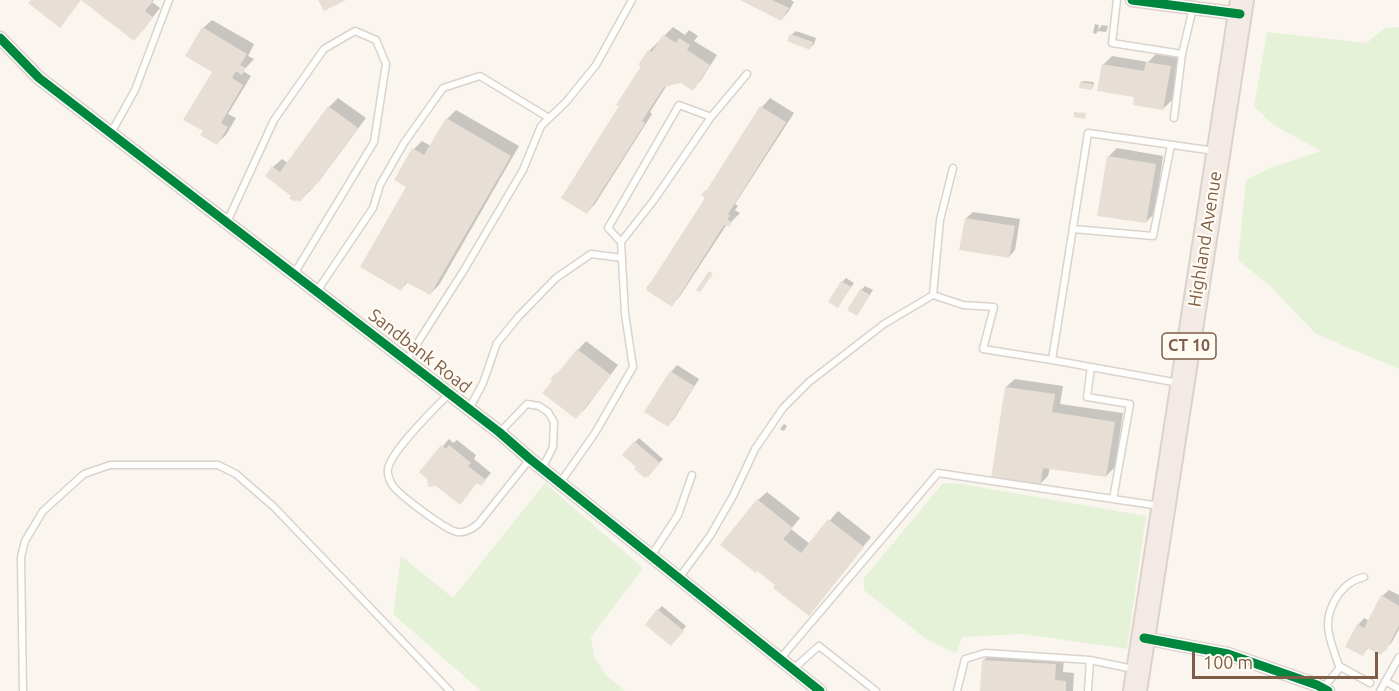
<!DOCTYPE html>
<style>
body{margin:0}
#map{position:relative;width:1399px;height:691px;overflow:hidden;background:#faf6ef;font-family:Ubuntu,sans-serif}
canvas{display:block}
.scale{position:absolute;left:1192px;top:652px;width:186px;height:27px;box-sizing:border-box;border:3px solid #7e5e48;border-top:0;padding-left:8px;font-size:18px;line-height:21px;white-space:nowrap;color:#7e5e48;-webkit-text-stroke:4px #fffbf2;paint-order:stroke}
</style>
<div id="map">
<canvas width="1399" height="691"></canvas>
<div class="scale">100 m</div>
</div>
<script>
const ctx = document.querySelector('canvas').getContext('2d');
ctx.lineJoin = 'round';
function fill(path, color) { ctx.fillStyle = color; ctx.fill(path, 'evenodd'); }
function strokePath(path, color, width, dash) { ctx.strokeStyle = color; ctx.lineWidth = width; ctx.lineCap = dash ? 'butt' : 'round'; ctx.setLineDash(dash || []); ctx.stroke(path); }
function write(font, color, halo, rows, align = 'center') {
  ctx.font = font + ' Ubuntu,sans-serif'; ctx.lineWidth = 4.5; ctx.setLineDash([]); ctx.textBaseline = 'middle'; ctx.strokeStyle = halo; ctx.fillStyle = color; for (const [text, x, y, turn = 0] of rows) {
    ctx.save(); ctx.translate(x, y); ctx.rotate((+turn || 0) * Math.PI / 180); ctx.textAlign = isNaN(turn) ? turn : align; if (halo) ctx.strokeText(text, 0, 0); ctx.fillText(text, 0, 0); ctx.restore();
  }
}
const green = new Path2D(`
 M1399 27V369L1316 334 1269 285 1238 260 1246 180 1270 168 1321 151 1272 124 1254 106 1267 32 1367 43 1384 28Z
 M545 483 643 568 591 637 594 656 605 674 625 691H481L393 614 401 556 453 598Z
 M943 483 962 484 1146 516 1127 649 1023 634 962 637 956 654 926 639 864 590V578Z`);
const shadow = new Path2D(`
 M84 0H154L152 2 160 8 143 30 134 39Z
 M743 0H791L794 2 788 12 781 20Z
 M212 20 254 44 248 56 254 59 243 71 251 76 228 114 236 118 226 135 217 143 214 72 203 28Z
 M1095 24 1099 25 1098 30 1102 25 1108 26 1107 30 1106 32 1098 31 1096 34 1093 33Z
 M673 27 685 35 689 30 698 36 694 41 717 55 701 80 693 89 681 82 667 85 650 112 652 114 595 204 587 213 621 106 649 51 658 42 659 43 663 37Z
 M796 31 816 38 814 44 810 48 791 35Z
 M1156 54 1178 58 1172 100 1163 109 1103 65 1112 56 1148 62Z
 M1083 81 1094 82 1093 87 1092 88 1081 82Z
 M338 98 366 118 319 181 300 201 293 195 273 167 282 159 288 163 329 107Z
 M770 98 794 113 735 204 738 206 735 210 740 213 728 225 727 224 680 296 672 305 707 198 703 195 711 186 762 107Z
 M456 110 519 146 439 285 430 294 409 281 401 289 408 186 414 149 422 141 431 146 447 119Z
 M1117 148 1163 156 1155 213 1146 222 1108 157Z
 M973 212 1020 219 1015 250 1009 257 966 218Z
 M846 278 854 283 838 306 842 282Z
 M865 286 873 290 860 310 861 290Z
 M586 341 618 365 585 409 576 417 578 350Z
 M677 365 699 379 674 419 668 425 671 372Z
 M1015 379 1063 386 1060 404 1123 413 1115 467 1106 476 1050 467 1048 476 1040 484 1006 387Z
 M784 424 787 426 784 431 780 429Z
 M639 438 663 459 652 471 635 442Z
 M449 439 453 443 457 440 476 455 474 459 491 473 481 484 478 481 428 478 421 472Z
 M767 492 800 518 791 529 810 544 838 511 871 537 817 605 777 585 758 500Z
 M1389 590 1399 595V629L1392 642 1381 654 1369 647 1363 654 1358 625 1364 618 1369 621 1382 596Z
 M662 606 686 626 675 640 658 610Z
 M992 652 1064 656 1063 672 1074 673 1073 691H982L984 660Z`);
const building = new Path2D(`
 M31 0H151L153 1 145 11 153 17 134 41 81 0 60 28 28 3Z
 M318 0H346L324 11Z
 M740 0H772L789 8 781 21Z
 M202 27 247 54 240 65 246 68 242 75 236 71 232 78 243 85 221 123 228 127 217 145 200 135 203 131 183 120 212 72 185 56Z
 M790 34 813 42 810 50 787 41Z
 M664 35 676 43 679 38 690 45 687 50 710 65 693 91 681 83 664 87 642 121 645 123 587 214 561 198 619 106 616 105 641 66 638 65 648 50 652 52 662 36Z
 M1146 62 1171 66 1163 110 1133 105 1134 97 1097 91 1102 64 1144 71Z
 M1080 82 1093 84 1092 90 1079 88Z
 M328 106 358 128 311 191 309 190 300 202 296 200 295 202 289 198 291 196 265 176 272 166 280 172Z
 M760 106 786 122 728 214 730 215 727 220 732 222 729 227 724 225 672 307 646 290 647 288 646 287 651 282 705 198 701 195 705 190 706 191Z
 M1074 112 1086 113 1085 119 1074 117Z
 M446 118 511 156 430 295 406 282 401 291 360 267 406 187 394 180 412 148 424 155Z
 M1107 156 1156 164 1146 223 1097 216Z
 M965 218 1015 226 1009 258 959 250Z
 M709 271 713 274 700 292 696 290Z
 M841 281 851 287 838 308 828 302Z
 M860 289 870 295 857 316 847 310Z
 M577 349 611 375 576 419 542 393 552 381 550 380 555 373 556 374 560 370Z
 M670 371 694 386 668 427 644 412Z
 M1005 387 1055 394 1052 412 1115 422 1106 477 1043 468 1040 486 991 478Z
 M634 441 660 463 648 477 647 476 645 478 634 469 636 467 622 455Z
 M441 445 446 449 449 445 471 463 468 466 486 480 481 486 477 483 460 505 436 486 428 487 427 479 419 472Z
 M757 499 793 528 783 539 801 553 828 519 864 547 809 616 773 588 775 585 757 571 756 573 720 545Z
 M1381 595 1399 606V625L1386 651H1383L1381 655 1367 648 1363 656 1345 647 1357 624 1364 628Z
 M657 609 684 631 671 646 645 625Z
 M982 660 1056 664 1055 680 1066 681V691H980Z`);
const lane = new Path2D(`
 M1117 0 1112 43 1182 54
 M1174 118 1182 54 1193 8
 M111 133 135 90 169 0
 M953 168 940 220 933 295 963 305 994 307 983 349 1052 360
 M227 222 274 120 324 49 355 31 376 40 386 64 374 142 294 274
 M1073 229 1153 236 1171 145
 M621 242 608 228 679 105 711 117
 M317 291 373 208 380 185 404 143 443 88 480 76 549 118
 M406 361 464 270 523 170 541 126 566 102 596 65 632 0
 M1091 367 1087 397 1130 404 1113 499
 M1179 383 1052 360 1088 133 1215 151
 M449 394C434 409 391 451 388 469 387 475 390 481 393 486 401 496 444 529 457 532 464 533 472 529 478 524L530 459
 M469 409 483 383 497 343 519 316 556 278 591 254 622 258
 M500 432 527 404 539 406 548 412 554 422 553 447 542 469
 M560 483 595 433 633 367 625 314 621 242 654 200 711 117 747 74
 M651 556 678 515 692 475
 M679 578 710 536 733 496 755 449 783 408 809 382 884 324 933 295
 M780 659 938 473 1160 506
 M1339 666 1370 683
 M793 669 819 646 876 691
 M1385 681 1399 689
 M1323 688 1339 669V666C1330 639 1320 622 1338 595 1346 585 1352 580 1364 577
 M23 691 21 557 25 541 43 511 84 474 110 465H218L236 474 274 507 450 691
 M957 691 965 659 985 653 1090 660 1133 669
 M1088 691 1090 660
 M1380 691 1399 657`);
const street = new Path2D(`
 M1132 0 1240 14
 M0 38 39 78 499 432 530 459 820 691
 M1144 638 1228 654 1317 685 1328 691`);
const highway = new Path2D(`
 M1135 691 1242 0`);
const cycleway = new Path2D(`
 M1132 0 1240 14
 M0 38 39 78 499 432 530 459 820 691
 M1144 638 1228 654 1317 685 1328 691`);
const shields = [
 [1189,346,54]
];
const shieldNames = [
 ["CT 10",1189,346]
];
const streetNames = [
 ["Highland Avenue",1205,239,-81],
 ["Sandbank Road",420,351,38]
];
fill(green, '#e5f2d8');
fill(shadow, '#0003');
fill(building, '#e7dfd5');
strokePath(lane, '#dad3cc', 9);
strokePath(street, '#dad3cc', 15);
strokePath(highway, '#dcd2ca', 26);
strokePath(lane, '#fefefd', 6);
strokePath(street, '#fefefd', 12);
strokePath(highway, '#f3eae6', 22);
strokePath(cycleway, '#00873e', 9);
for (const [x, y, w] of shields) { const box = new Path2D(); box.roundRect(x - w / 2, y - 13, w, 26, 4.5); ctx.fillStyle = '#fffbf2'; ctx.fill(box); strokePath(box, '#7e5e48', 1.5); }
write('bold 16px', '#7e5e48', null, shieldNames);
write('18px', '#7e5e48', '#fffbf2', streetNames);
</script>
